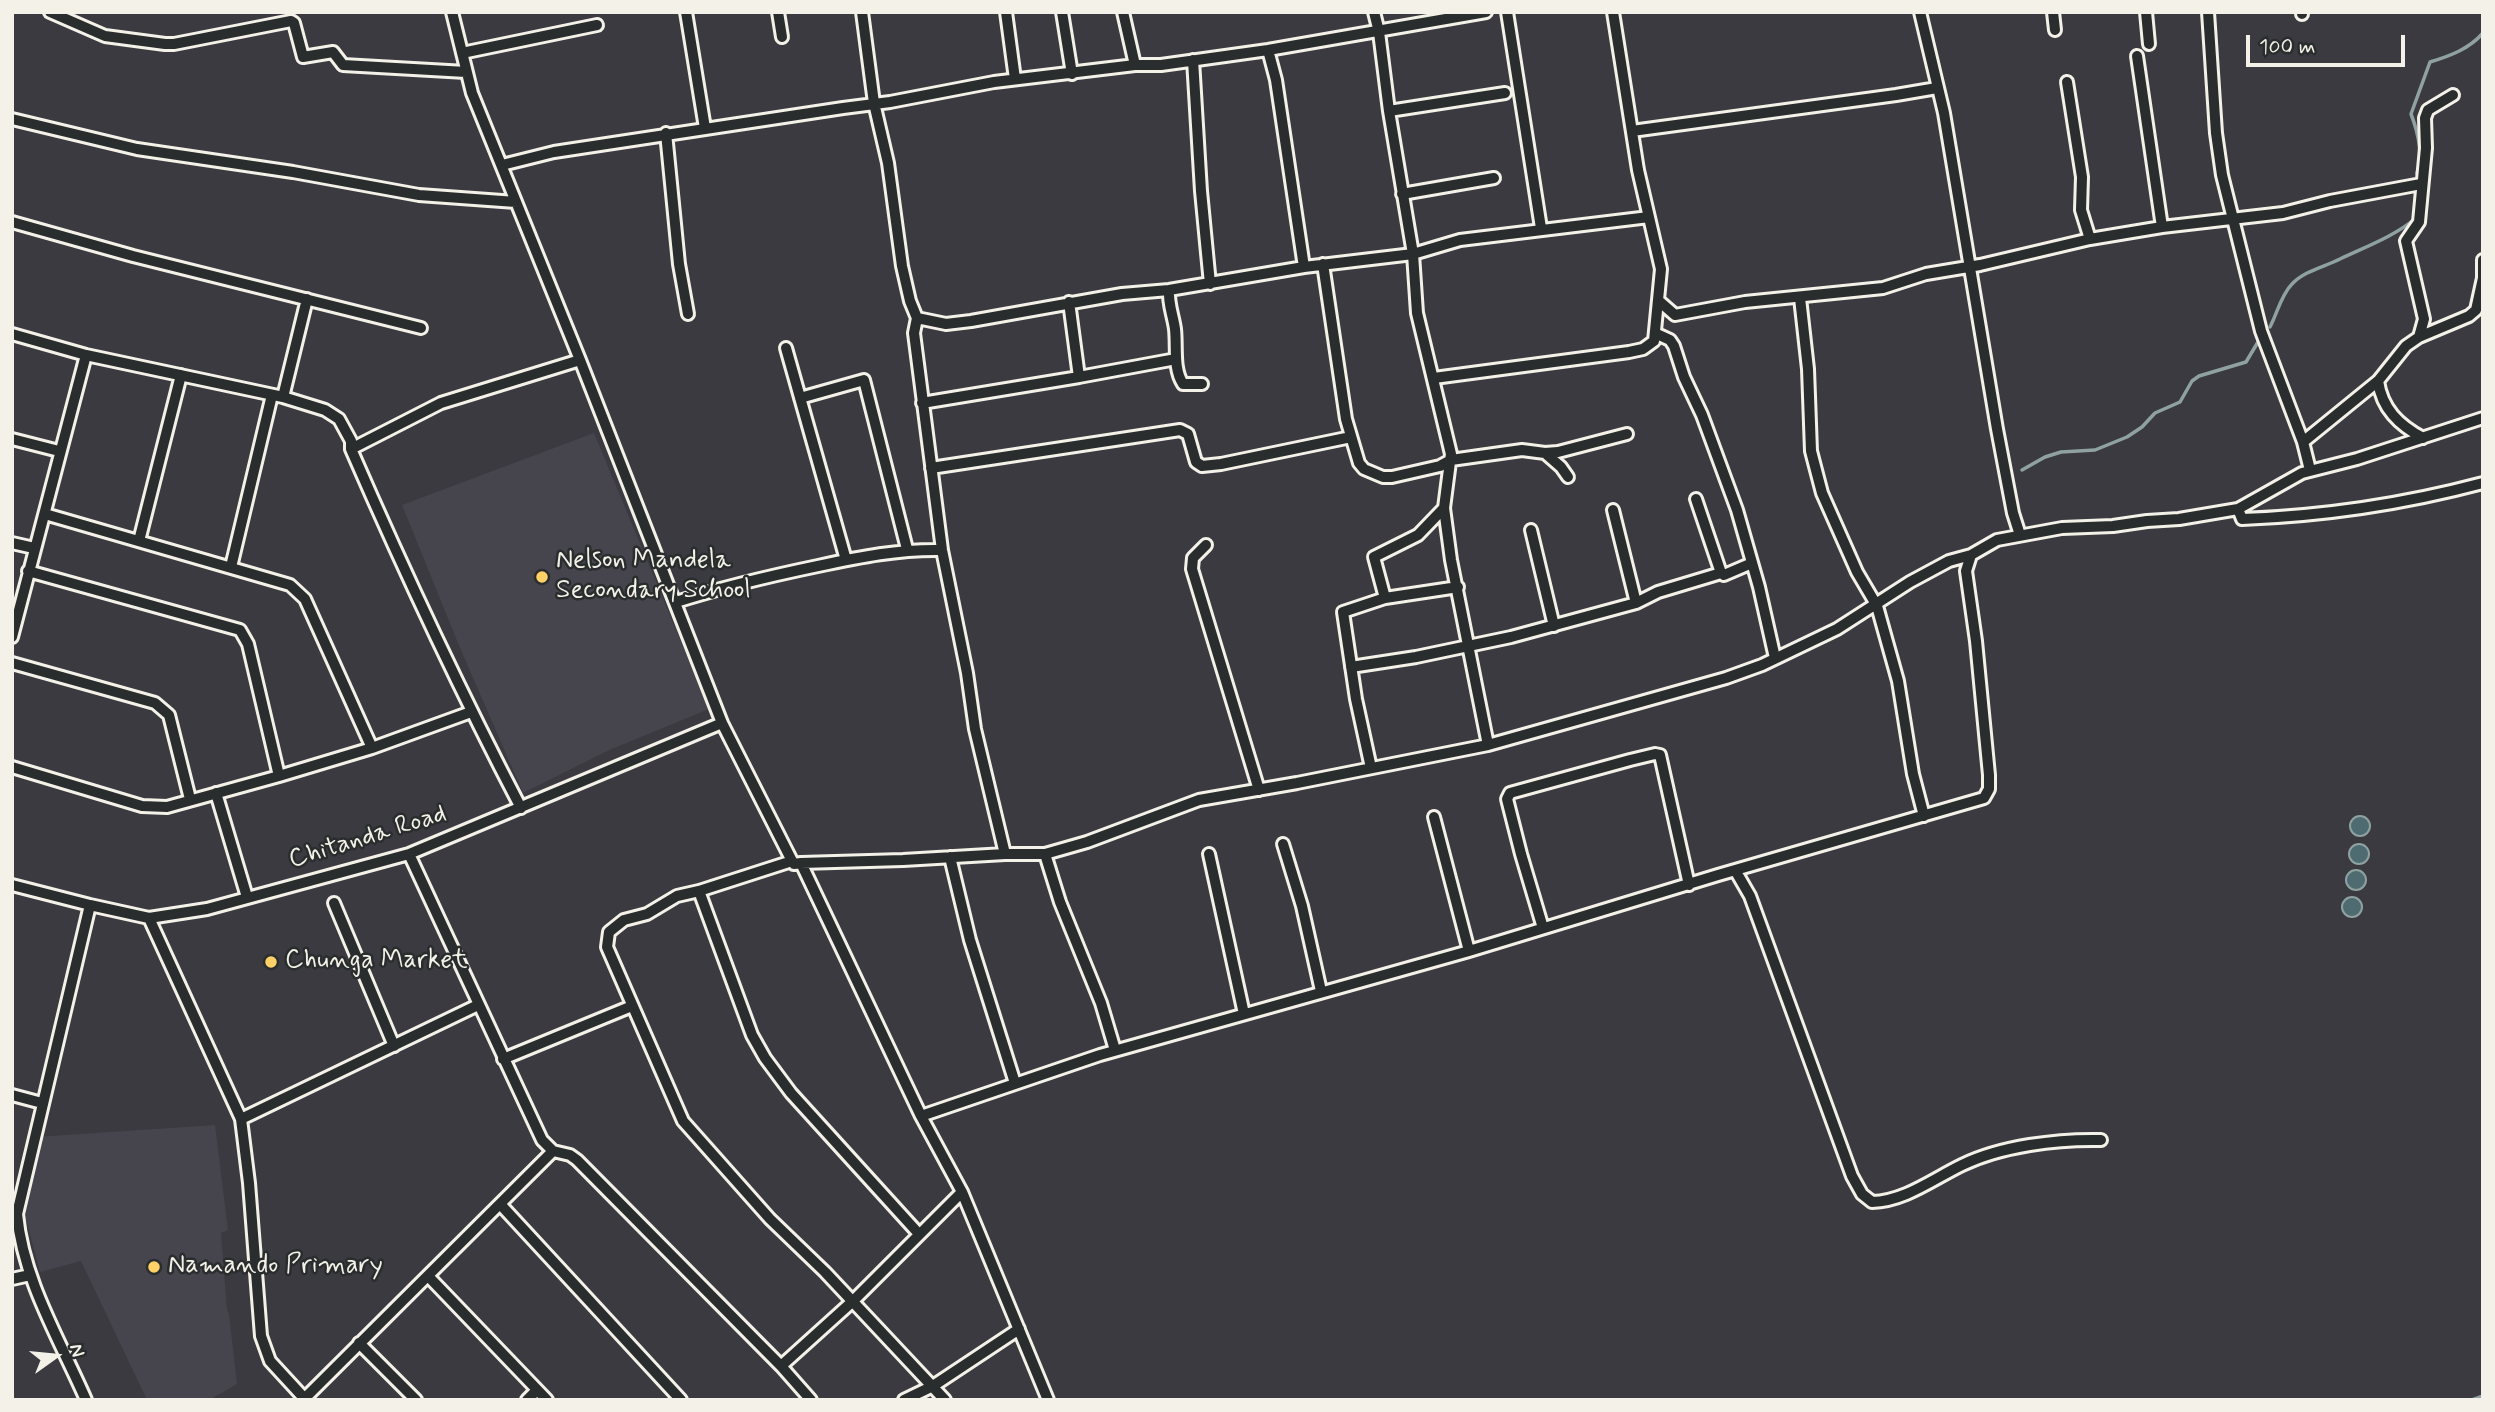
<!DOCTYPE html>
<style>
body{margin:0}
#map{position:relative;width:2495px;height:1412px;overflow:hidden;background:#3a3a40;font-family:Mynerve,sans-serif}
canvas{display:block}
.frame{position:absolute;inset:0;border:14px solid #f4f1e8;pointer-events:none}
.north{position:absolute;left:21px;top:1321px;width:70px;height:70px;-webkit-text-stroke:5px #2a2d2e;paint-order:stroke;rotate:75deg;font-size:19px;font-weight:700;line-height:28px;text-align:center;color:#f4f1e8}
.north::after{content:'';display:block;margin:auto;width:24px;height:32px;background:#f4f1e8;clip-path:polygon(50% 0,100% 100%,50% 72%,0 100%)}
.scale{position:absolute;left:2246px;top:35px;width:159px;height:32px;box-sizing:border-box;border:4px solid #f4f1e8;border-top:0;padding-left:9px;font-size:21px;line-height:24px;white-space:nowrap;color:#f4f1e8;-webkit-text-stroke:5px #2a2d2e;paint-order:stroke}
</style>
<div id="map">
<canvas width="2495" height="1412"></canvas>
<div class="frame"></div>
<div class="north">N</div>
<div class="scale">100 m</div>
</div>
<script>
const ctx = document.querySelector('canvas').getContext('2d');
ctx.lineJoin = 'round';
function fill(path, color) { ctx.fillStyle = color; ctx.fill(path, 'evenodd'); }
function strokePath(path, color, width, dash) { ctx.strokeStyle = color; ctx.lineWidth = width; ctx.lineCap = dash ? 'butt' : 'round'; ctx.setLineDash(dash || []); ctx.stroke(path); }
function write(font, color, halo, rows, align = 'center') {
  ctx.font = font + ' Mynerve,sans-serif'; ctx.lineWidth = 5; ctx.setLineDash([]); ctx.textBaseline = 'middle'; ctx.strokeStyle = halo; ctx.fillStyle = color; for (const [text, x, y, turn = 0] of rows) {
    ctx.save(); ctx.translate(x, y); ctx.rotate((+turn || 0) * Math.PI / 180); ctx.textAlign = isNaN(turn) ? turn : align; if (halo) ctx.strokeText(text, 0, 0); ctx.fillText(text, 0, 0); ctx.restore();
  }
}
const built = new Path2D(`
 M594 433 709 709 607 751 523 793 460 648 402 505Z
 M215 1125 228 1230 221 1233 227 1310 229 1314 237 1384 209 1400H147L81 1261 40 1272 24 1212 36 1137Z`);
const water = new Path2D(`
 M2350 826a10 10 0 1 1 20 0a10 10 0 1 1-20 0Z
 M2349 854a10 10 0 1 1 20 0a10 10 0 1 1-20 0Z
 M2346 880a10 10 0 1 1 20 0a10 10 0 1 1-20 0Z
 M2342 907a10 10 0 1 1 20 0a10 10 0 1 1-20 0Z`);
const stream = new Path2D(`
 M2417 173C2423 155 2418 132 2411 114L2430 62C2450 56 2469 49 2483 33
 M2270 327C2277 314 2281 295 2292 284 2304 271 2324 267 2340 259 2365 247 2395 236 2416 218
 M2022 470 2045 457 2061 452 2095 450 2127 437 2142 427 2155 413 2180 402 2192 381 2199 376 2246 362 2261 337
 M2472 1400 2483 1396`);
const street = new Path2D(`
 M50 12 105 36 165 44H174L291 21 294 23 303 57 333 52 343 65 466 72
 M452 12 472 93 580 360 722 723 792 861 794 864 801 863 921 1116 962 1192 1048 1400
 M686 12 705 128
 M778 12 782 37
 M862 12 874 103 888 163 902 266 910 301 917 318 914 333 942 550 967 673 975 729 1005 854
 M1006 12 1015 79
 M1062 12 1072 74
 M1123 12 1135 65
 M1374 12 1379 32 1389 111 1413 254 1417 313 1451 454 1444 508 1451 560 1488 745
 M1507 12 1541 228
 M1920 12 1944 113 1997 429 2013 513 2020 535
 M2053 12 2055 30
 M2146 12 2149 44
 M2208 12 2216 133 2222 175 2261 331 2303 442 2310 470
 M2302 12V14
 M1268 50 1276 80 1304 267
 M462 53 597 25
 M2137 56 2162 227
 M1193 60 1201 191 1210 284
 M2067 82 2082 177 2081 210 2090 239
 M1389 111 1505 93
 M12 119 137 149 293 172 419 195 516 202
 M1632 131 1896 95 1937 88
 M666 133 679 264 688 314
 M502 165 554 152 843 108 890 102 994 82 1135 65H1161L1268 50 1486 12
 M1402 194 1494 178
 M12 222 133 256 421 328
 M1323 264 1346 419 1359 463 1364 469 1383 477H1392L1440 466 1451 460 1522 450 1545 453 1558 452 1627 434
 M1169 290C1168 304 1173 315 1175 329 1177 347 1173 369 1183 384H1202
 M1800 298 1808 369 1811 451 1822 493 1857 572 1877 606 1898 681 1913 774 1924 816
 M1659 301 1675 315 1745 302 1883 288 1926 274 1980 265 2090 239 2162 227 2283 213 2330 201 2421 184
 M917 318 946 324 971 321 1122 294 1169 290 1304 267 1413 254 1460 240 1649 217
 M12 334 86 355 283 397 325 410 339 419 351 441V449C404 571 460 691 521 808
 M1657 334 1670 340 1674 346 1684 377 1702 415 1737 510 1759 587 1775 658
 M2419 337 2424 319 2406 241 2419 222 2426 148 2425 118 2428 110 2453 95
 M786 348 846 560
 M1079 377 1176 359
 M1434 378 1629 352 1643 349 1654 341 1661 269 1638 170 1613 12
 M2378 381C2382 409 2399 425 2423 438
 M283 397 307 299
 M800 398 864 380 907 549
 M922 403 1079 377 1069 302
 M12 439 59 451
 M2303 442 2378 381 2406 346 2419 337 2469 316 2476 310 2483 278V260
 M351 449 441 403 580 360
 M1545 453 1561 467 1568 477
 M931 468 1180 430 1188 434 1196 462 1202 466 1221 464 1351 437
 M1696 499 1721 573
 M2238 509 2242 519C2323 516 2404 504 2483 483
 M1613 510 1636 603
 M45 514 290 585 305 599 372 748
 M1531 530 1554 626
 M139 541 181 375
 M12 543 34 548
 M1206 545 1193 558 1192 569 1259 790
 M231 567 272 395
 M28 571 240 630 248 644 279 776
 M1385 598 1374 557 1418 535 1444 508
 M676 602C723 587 770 576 818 566 860 557 899 549 942 550
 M12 637 86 355
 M12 663 155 703 169 715 190 799
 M1351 667 1416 657 1511 637 1636 603 1658 592 1721 573 1724 575 1752 563
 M12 767 142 806 167 807 279 776 372 748 471 712
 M1371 768 1356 699 1343 612 1385 598 1458 587
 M216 793 247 897
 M1434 817 1469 951
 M1283 844 1302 906 1321 991
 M1045 854 1060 902 1101 1003 1115 1050
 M1209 854 1244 1014
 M950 857 970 940 1015 1083
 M792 861 699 891 677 896 647 914 624 920 609 932 607 947 683 1121 770 1219 825 1272 945 1400
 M801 863 903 860 1005 854H1045L1087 842 1199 800 1297 783 1488 745 1726 678 1762 665 1837 629 1910 582 1949 561 1971 555 1997 540 2062 528 2113 526 2147 521 2179 519 2238 509 2302 473 2357 459 2483 418
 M1735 870 1750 896 1852 1176 1862 1194 1872 1202C1905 1201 1933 1179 1962 1165 2001 1146 2057 1139 2101 1140
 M12 885 90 905 149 918 207 909 409 854 722 723
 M699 891 752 1035 765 1058 791 1093 919 1234
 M334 903 394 1046
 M149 918 241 1119 249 1183 261 1336 270 1361 304 1398
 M1543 928 1521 854 1507 799 1510 793 1630 760 1655 754 1660 755 1689 885
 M503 1059 632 1006
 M12 1095 42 1103
 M921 1116 1100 1055 1469 951 1718 875 1984 798 1989 789V775L1976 641 1966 571 1971 555
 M241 1119 478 1005
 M553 1151 570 1155 577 1160 781 1366 811 1400
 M500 1204 681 1400
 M428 1276 547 1400
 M12 1279 30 1275
 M359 1343 416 1400
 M781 1366 853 1301 962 1192
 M86 1400C60 1340 23 1280 17 1214L90 905
 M303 1400 553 1151 542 1140 409 854
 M527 1400 537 1390
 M904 1400 933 1386 1019 1329`);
const markers = [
 [542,577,7,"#ffd166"],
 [271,962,7,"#ffd166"],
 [154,1267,7,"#ffd166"]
];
const poiNames = [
 ["Nelson Mandela",556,562],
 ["Secondary School",556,592],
 ["Chunga Market",285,962],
 ["Namando Primary",168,1267]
];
const streetNames = [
 ["Chitanda Road",368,838,-17]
];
fill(built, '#46444d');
fill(water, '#4d6b71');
strokePath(water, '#90a1a1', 2);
strokePath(stream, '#90a1a1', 3.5);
strokePath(street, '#f4f1e8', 16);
strokePath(street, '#2a2d2e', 10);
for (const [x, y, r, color] of markers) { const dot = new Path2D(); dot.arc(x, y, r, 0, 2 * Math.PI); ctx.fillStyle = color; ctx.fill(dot); strokePath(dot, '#2a2d2e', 2.5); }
write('26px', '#f4f1e8', '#2a2d2e', poiNames, 'left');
write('26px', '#f4f1e8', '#2a2d2e', streetNames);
</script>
